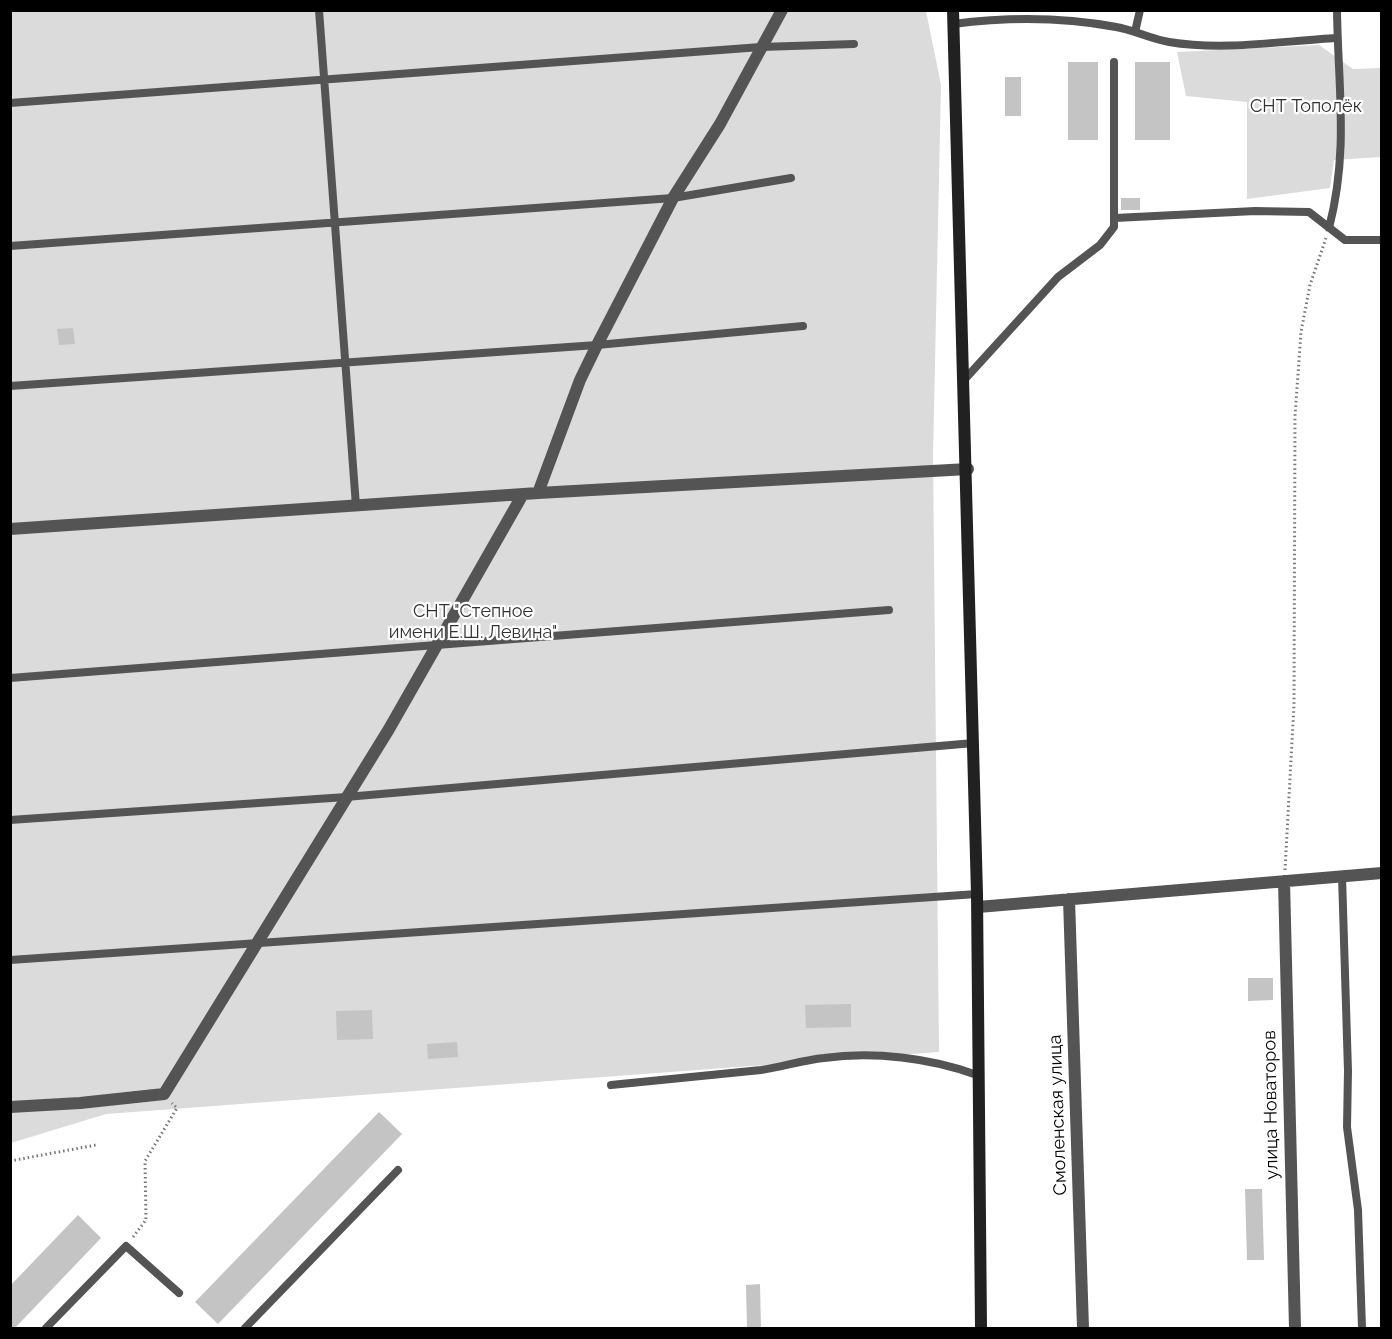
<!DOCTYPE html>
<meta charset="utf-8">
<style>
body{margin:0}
#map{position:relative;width:1392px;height:1339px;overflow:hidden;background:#fff;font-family:Raleway,sans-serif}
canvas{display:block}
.frame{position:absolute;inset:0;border:12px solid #000;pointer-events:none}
</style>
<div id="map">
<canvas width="1392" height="1339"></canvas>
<div class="frame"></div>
</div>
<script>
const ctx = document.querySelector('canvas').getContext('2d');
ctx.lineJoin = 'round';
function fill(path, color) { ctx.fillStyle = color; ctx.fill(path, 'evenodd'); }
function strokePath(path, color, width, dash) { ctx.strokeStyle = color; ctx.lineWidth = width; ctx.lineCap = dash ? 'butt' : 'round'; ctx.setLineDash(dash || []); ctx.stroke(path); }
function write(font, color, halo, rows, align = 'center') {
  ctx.font = font + ' Raleway,sans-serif'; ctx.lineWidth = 4.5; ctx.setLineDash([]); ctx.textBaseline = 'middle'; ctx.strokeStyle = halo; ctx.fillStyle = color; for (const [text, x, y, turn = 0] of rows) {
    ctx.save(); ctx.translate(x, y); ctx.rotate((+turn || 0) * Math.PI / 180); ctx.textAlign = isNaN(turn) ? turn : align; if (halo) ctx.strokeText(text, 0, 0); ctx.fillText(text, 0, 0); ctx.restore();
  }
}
const green = new Path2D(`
 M11 11H926L941 85 933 456 939 1052 106 1114 11 1143Z
 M1319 45 1353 69 1381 68V157L1334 160 1330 188 1247 199V102L1186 96 1177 52Z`);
const building = new Path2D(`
 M1068 62H1098V140H1068Z
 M1135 62H1170V140H1135Z
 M1005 77H1021V116H1005Z
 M1121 198H1140V210H1121Z
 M73 328 75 344 59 345 57 329Z
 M1248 978H1273V1000L1248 1001Z
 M851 1004V1027L806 1028 805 1005Z
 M372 1010 373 1039 337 1040 336 1011Z
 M457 1042 458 1057 428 1059 427 1044Z
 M379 1112 402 1134 218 1324 195 1302Z
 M1245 1189H1262L1264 1260H1247Z
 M78 1215 101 1238 14 1329H10V1286Z
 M760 1284 761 1329H747L746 1285Z`);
const path = new Path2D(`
 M1285 870 1294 705 1295 416 1301 332 1310 285 1326 238
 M10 1161 96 1145
 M133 1237 146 1220 145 1161 177 1108 172 1103`);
const lane = new Path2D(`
 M319 10 356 506
 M953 24C1007 17 1062 17 1116 27 1134 30 1151 39 1169 42 1224 51 1282 41 1337 38
 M1135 32 1140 10
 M10 103 761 47 854 44
 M1115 218 1255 211 1309 212 1345 240H1382
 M1329 228C1349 151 1338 87 1337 10
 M10 246 673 198 791 178
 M965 379 1058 277 1100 245 1114 227V62
 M10 386 597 345 803 326
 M10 678 889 610
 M10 820 346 797 974 743
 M1342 876 1348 1071 1347 1127 1358 1210 1362 1328
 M10 960 977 894
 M611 1085C661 1080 711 1075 761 1070 782 1067 803 1060 824 1058 873 1051 931 1058 977 1075
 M46 1328 126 1246 179 1293
 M245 1328 398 1170`);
const street = new Path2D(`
 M538 493 580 380 597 345 673 198 720 124 782 10
 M10 529 538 493 968 469
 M1284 881 1295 1328
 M1069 899 1083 1328
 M978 907 1382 873
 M10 1107 80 1103 164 1094 389 729 523 494`);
const secondary = new Path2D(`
 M953 10 977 894 981 1328`);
const parkNames = [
 ["СНТ Тополёк",1306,107],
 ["СНТ \"Степное",473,612],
 ["имени Е.Ш. Левина\"",473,633]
];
const streetNames = [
 ["улица Новаторов",1271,1105,-91],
 ["Смоленская улица",1058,1115,-92]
];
fill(green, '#dbdbdb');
fill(building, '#c4c4c4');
strokePath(path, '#767676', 3, [1.5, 3]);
strokePath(lane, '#545454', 8);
strokePath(street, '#545454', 12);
strokePath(secondary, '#212121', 12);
write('18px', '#323232', '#fff', parkNames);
write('18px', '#000', '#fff', streetNames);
</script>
